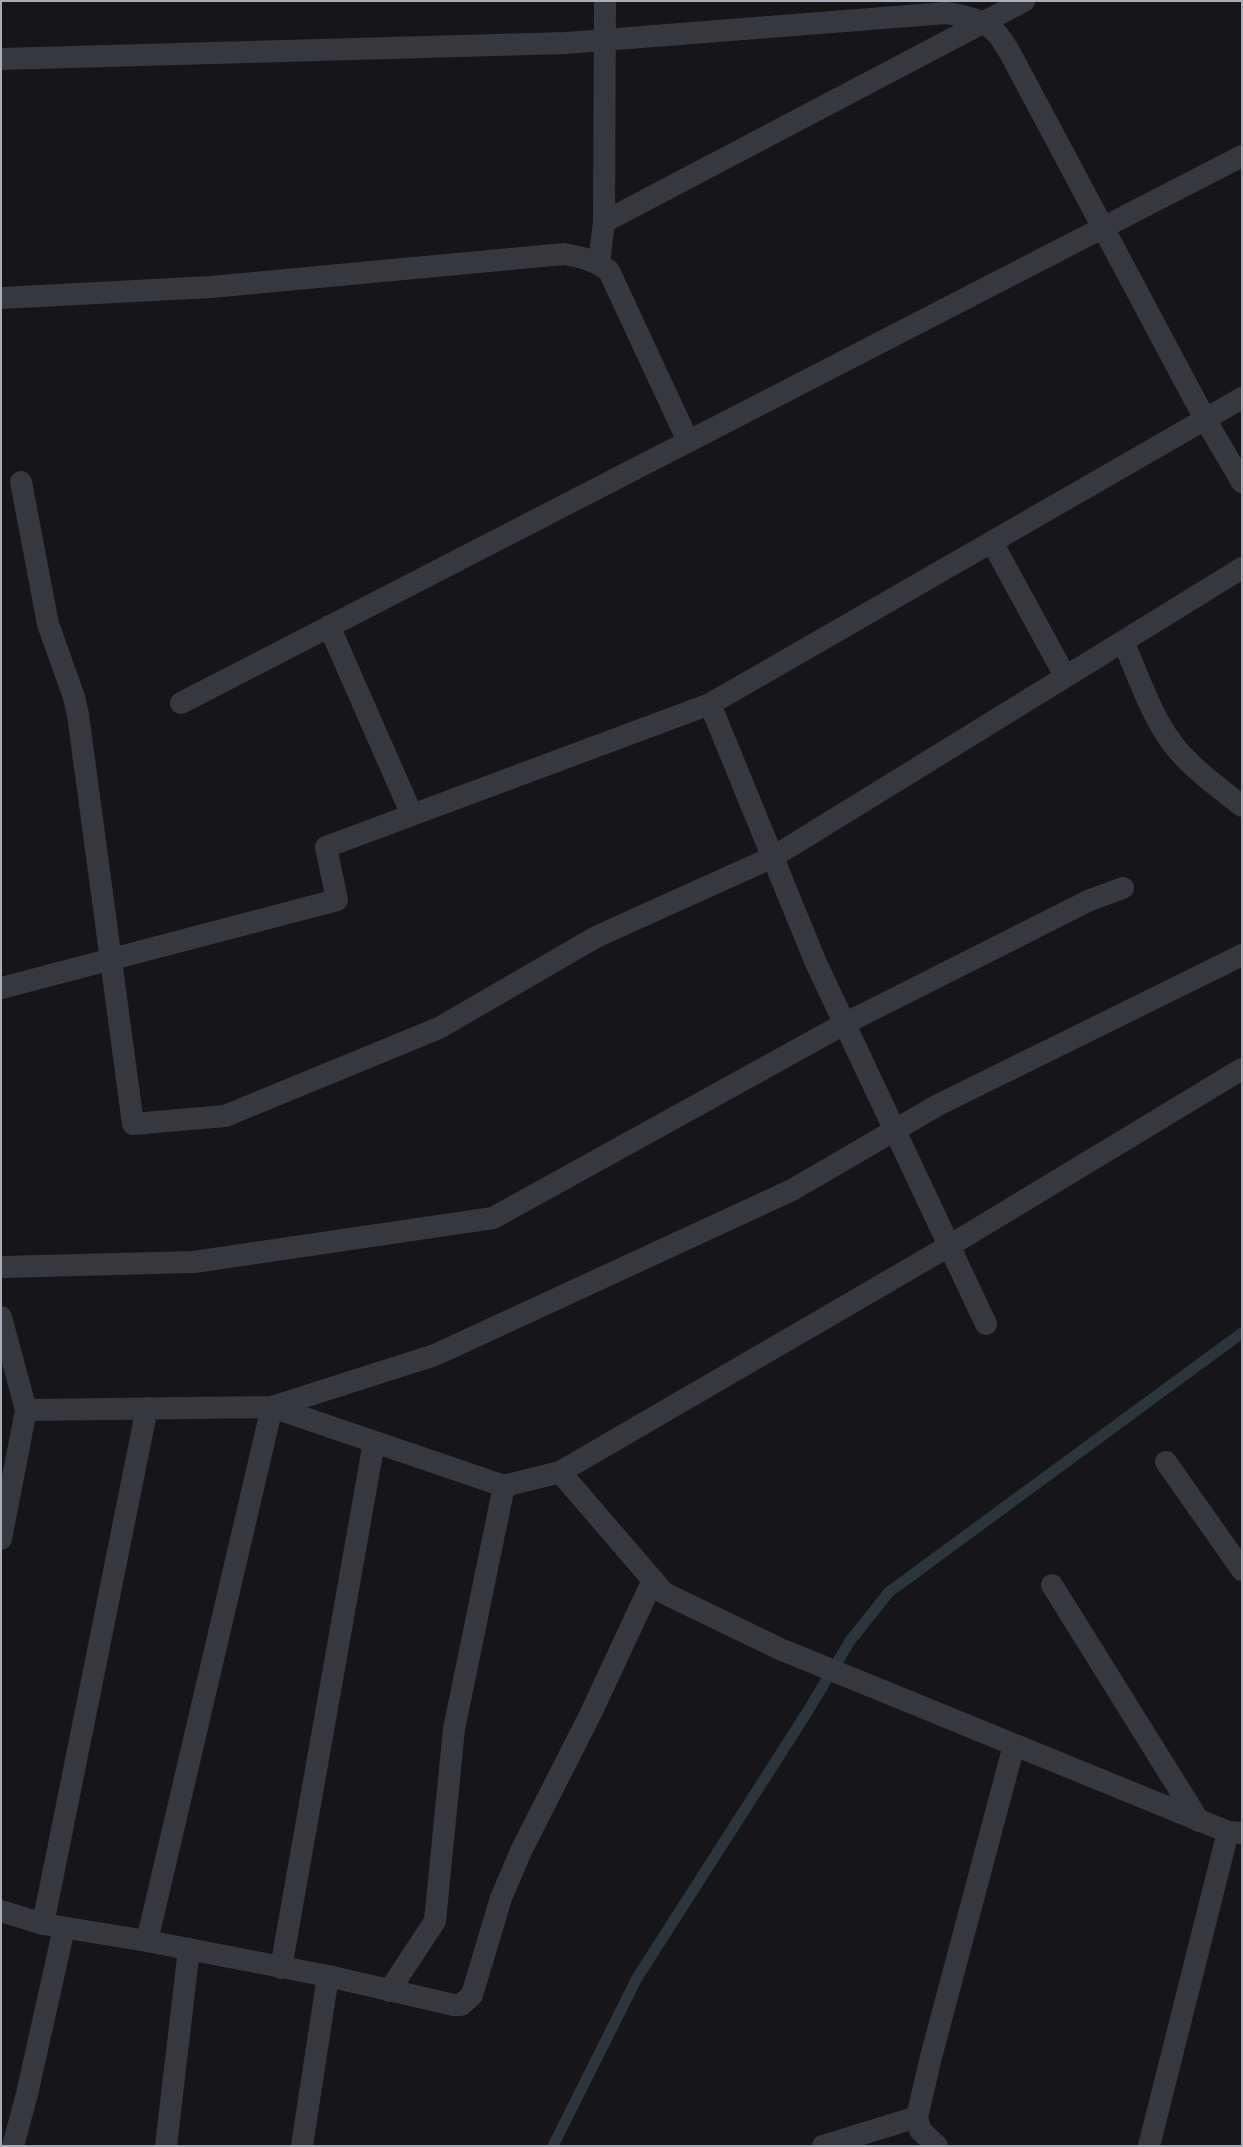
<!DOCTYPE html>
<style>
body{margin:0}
#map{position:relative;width:1243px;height:2147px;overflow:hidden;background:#161618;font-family:"PT Sans",sans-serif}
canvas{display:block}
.frame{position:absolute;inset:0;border:2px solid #a8adb8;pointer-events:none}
</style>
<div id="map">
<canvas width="1243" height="2147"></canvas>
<div class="frame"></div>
</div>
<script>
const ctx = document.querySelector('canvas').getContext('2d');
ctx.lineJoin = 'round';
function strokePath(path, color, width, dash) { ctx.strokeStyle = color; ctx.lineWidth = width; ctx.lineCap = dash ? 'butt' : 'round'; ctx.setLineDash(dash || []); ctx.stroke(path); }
const stream = new Path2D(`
 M553 2146 637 1978 806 1714 850 1641 889 1592 1242 1333`);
const street = new Path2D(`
 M1 59 566 43 946 13C962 15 981 19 993 30 1000 35 1005 45 1010 53L1205 419 1242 482
 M604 222 1024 1
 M599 263 604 222 605 1
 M1 298 211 287 564 254C581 257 595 260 609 271L688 441
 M21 482 48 624 74 697 78 715 133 1124 225 1116 439 1028 596 937 773 857 1242 568
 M992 542 1065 676
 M329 626 412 815
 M1123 641C1138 675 1150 713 1172 743 1191 768 1218 787 1242 806
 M181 703 1242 156
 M710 704 816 963 986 1324
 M1 988 337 900 326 847 710 704 1242 398
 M1 1267 194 1262 493 1218 844 1024 1090 900 1123 888
 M1 1317 26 1410 272 1407 504 1486 560 1472 664 1593 780 1649 1228 1832 1242 1833
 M147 1408 43 1924 147 1941 328 1976 454 2005H461L472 1995 501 1898 521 1851 591 1713 653 1580
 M1166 1462 1242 1570
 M560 1472 949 1246 1242 1069
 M1 1539 26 1410
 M1052 1585 1199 1821
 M1 1911 43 1924
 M147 1941 272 1407 435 1355 792 1190 938 1105 1242 955
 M281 1968 374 1442
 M389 1991 435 1921 454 1729 504 1486
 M13 2146 27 2094 64 1928
 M166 2146 189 1949
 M302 2146 328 1976
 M823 2146 917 2117
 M937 2146 920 2130 917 2117 931 2057 1014 1745
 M1149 2146 1228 1832`);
strokePath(stream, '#2c353c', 11);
strokePath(street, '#37383d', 22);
</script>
